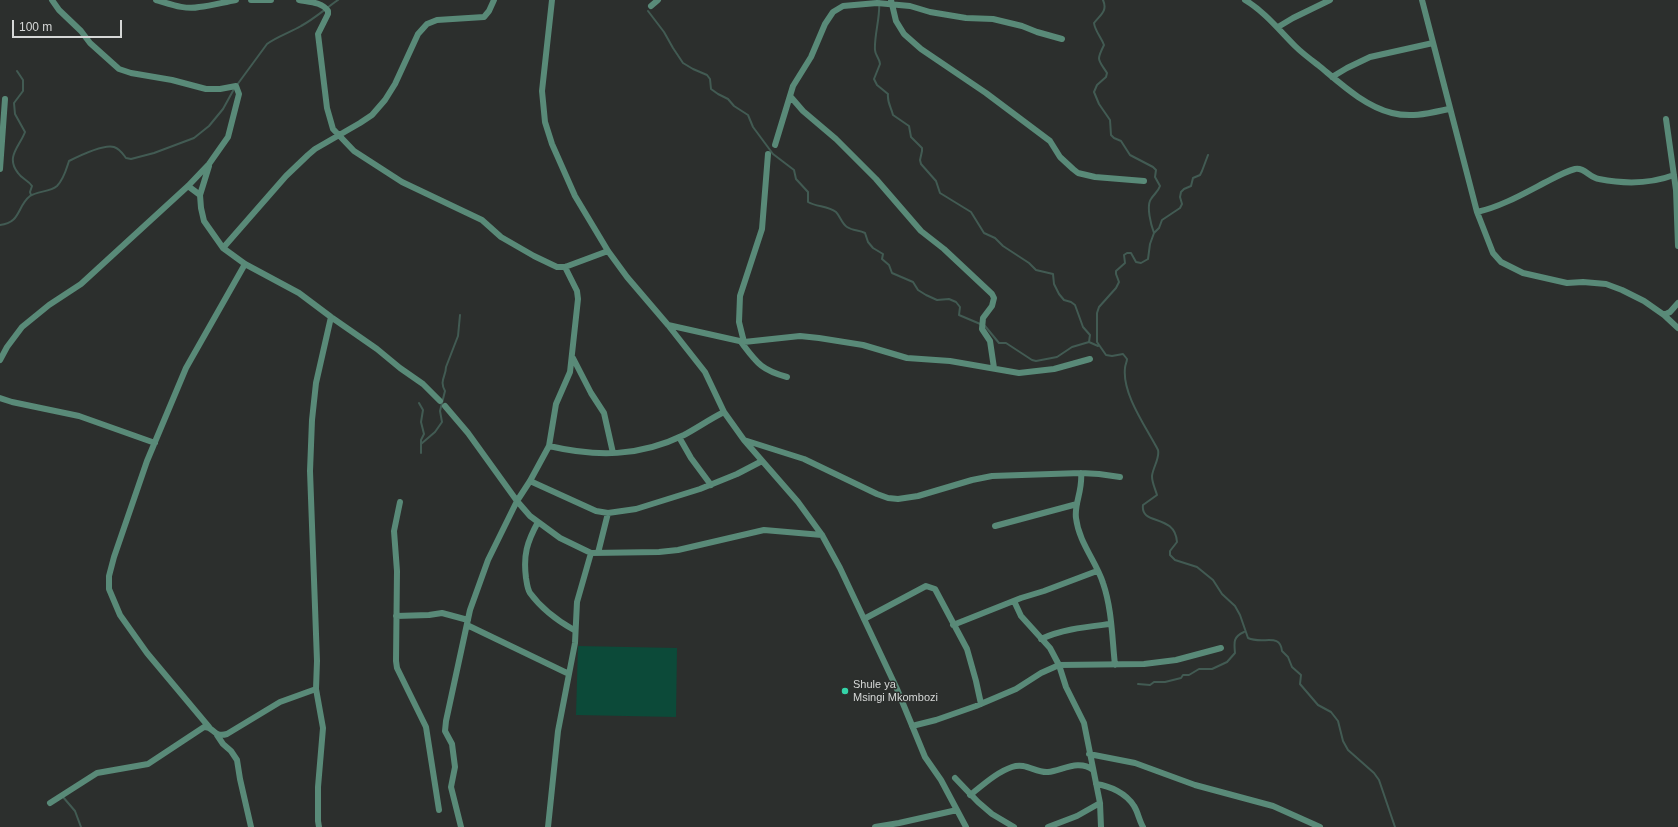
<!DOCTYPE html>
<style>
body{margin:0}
#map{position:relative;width:1678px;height:827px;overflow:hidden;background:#2c2f2d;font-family:Arial,sans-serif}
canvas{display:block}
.scale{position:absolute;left:12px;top:20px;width:110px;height:18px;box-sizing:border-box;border:2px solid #d6d8d7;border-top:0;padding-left:5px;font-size:12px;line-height:14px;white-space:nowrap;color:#d6d8d7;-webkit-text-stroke:3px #2c2f2d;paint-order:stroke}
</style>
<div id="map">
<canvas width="1678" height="827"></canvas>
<div class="scale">100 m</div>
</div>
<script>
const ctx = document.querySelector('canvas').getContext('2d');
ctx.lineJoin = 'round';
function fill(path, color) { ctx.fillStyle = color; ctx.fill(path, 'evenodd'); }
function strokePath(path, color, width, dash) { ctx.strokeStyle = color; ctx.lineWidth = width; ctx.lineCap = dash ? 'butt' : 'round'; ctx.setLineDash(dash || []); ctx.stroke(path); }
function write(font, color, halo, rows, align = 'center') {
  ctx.font = font + ' Arial,sans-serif'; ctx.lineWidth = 3; ctx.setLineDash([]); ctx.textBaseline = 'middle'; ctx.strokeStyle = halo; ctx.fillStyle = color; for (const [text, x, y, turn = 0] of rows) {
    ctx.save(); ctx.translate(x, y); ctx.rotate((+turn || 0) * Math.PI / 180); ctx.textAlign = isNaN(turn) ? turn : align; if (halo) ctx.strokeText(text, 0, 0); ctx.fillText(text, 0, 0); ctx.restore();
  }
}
const green = new Path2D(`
 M578 646 677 648 676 717 576 715Z`);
const stream = new Path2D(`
 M879 0C881 15 874 35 875 50 875 55 880 59 880 64L874 79 877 85 888 94C887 102 891 107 893 115L909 126 911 137 922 148V151L920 160 921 164 936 181 940 193 971 212 984 233 995 238 1003 246 1029 263 1036 270 1053 274 1054 284 1059 294 1064 300 1071 302 1075 305 1083 327 1090 335 1089 342
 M1103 0C1108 11 1100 15 1094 23 1095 31 1101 37 1104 45 1096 61 1098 59 1107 73L1106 77 1097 85 1094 92 1099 104 1110 120 1111 135 1114 138 1121 141 1130 155 1153 167 1156 170 1155 177 1160 186C1158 192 1154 194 1151 199 1146 206 1151 225 1154 233
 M648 11 664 32 673 48 683 63 693 69 707 75 710 79 711 89 718 94 728 99 734 106 748 115 753 127 773 154 794 170 796 179 808 192V202C817 207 828 206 836 212 840 216 842 224 847 227 853 231 859 230 865 233L868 242 873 248 883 254 882 259 889 265 892 273 913 282 918 290 926 295 937 300 949 299 956 302 960 307 959 315 985 326 999 343H1006L1032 360 1036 361 1057 357 1072 347 1089 342 1098 346
 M17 71 23 80V91L14 103 15 114 25 132C20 146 5 157 18 173 22 179 28 180 32 186L30 192 31 195
 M1208 155 1202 171 1200 175 1193 178 1191 186 1184 189 1181 192 1180 197 1182 204 1180 208 1162 220 1159 228 1154 233 1150 244 1148 259 1141 263 1136 262 1131 253H1127L1124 255 1125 263 1116 271V274L1119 282 1116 288 1099 307 1097 313V342L1106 355 1112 356 1123 354 1127 359C1127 362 1125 365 1125 368 1122 394 1146 427 1158 450 1160 458 1153 467 1152 476 1152 483 1155 488 1157 495L1143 505C1140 526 1175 513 1177 542L1170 551V555L1175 560 1197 567 1213 580 1222 594 1235 606 1240 615 1248 638C1263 645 1280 632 1282 651L1288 657 1292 667 1301 675 1300 684 1318 705 1331 712 1338 721 1343 741 1348 750 1374 773 1379 780 1395 827
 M0 225C21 223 17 206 30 196 38 191 50 192 57 186 64 179 66 170 69 161 79 156 104 144 114 147 120 149 123 154 126 158L131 159 154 153 194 138 209 126 223 109 234 89 267 44C276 37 291 32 301 26 314 19 325 9 338 0
 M419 403 423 410 421 422 424 434 421 440V453
 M421 444 435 432 442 422 440 411 445 391C439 381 446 376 446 367L458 336 460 315
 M1138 684 1150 685 1154 682H1165L1181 678 1183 675H1189L1199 669H1212L1227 662 1235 653C1234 642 1233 637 1244 632
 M63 797 75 811 81 827`);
const street = new Path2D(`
 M156 0C170 4 185 10 199 7 212 6 224 2 236 0
 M251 0H271
 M299 0C309 2 322 2 328 11V14L318 34 327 108 333 129 354 151 402 182 482 220 501 237 534 256 557 267H565L608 251
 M552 0 542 91 545 122 552 144 575 196 608 251 627 277 668 325 705 372 724 412 744 440 798 502 822 535 840 568 897 689 925 757 941 780 966 827
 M891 0 896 21 904 34 921 49 986 93 1050 141 1060 157 1073 169 1078 173 1095 177 1144 181
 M1245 0C1265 12 1279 30 1295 46 1302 53 1310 59 1318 65 1340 83 1364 106 1392 113 1412 118 1430 113 1449 109
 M1422 0 1477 212 1493 253 1501 262 1523 273 1567 283 1583 282 1606 284 1622 290 1644 301 1664 315 1678 328
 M651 6 658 0
 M1278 27 1293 18 1330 0
 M1332 77 1347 68 1370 57 1433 43
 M790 96 803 111 836 139 876 179 921 231 944 249 992 294 994 298 992 306 983 318 982 329 990 341 994 368
 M1666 119 1676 190 1678 246
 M775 145 793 86 811 57 825 24 833 12 843 6 877 3 910 6 930 12 966 18 993 19 1022 26 1037 32 1062 39
 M209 166 200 195 201 208 204 221 223 248 245 264 299 293 331 317 377 349 400 368 423 384 440 401
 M0 169 5 99
 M188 186 200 195
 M1477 212C1500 207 1523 194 1544 183 1554 178 1564 172 1575 169 1584 167 1590 178 1599 179 1624 184 1650 184 1674 175
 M223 248 286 176 308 155 315 149 360 123 372 115 385 100 395 84 418 34 427 24 437 20 484 17 489 11 494 0
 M1664 315 1670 312 1678 303
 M668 325 744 342 800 336 819 338 863 345 907 358 950 361 1019 373 1054 369 1090 359
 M741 342C757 363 761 370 787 377
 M744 342 739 322 740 296 762 229 768 154
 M573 358 591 393 604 413 613 453
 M0 360 7 347 22 327 49 305 81 284 188 186 209 164 228 137 239 94 236 86 220 89H206L172 80 131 73 119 69 90 43 81 31 59 10 52 0
 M0 398 12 402 79 416 155 443
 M445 406 468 433 517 501 530 516 560 538 591 553 659 552 678 550 764 530 822 535
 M679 437 691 458 711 485
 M744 440 804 459 877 494 888 498 898 499 918 496 972 480 992 476 1081 473 1099 474 1120 477
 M549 446C596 457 639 457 684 435 697 428 710 419 724 412
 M1081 473C1083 490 1074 504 1076 518 1079 543 1096 561 1103 583 1112 609 1112 638 1115 665
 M530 481 596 511 608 513 636 509 700 489 737 474 762 461
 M400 502 394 531 397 571 396 661 397 668 426 727 439 810
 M538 522C527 542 523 555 526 578 527 583 527 588 530 593 541 608 558 621 574 630
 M995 526 1077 504
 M598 553 608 513
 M1014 601 1021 616 1050 648 1059 665 1066 687 1084 723 1100 803 1101 827
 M396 616 429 615 442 613 468 620
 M864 619 926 586 935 589 967 649 976 681 981 704
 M467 625 569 674
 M953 625 1021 598 1044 591 1097 571
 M1041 639C1063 629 1086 627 1110 624
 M912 726 936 720 976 706 1016 689 1041 673 1059 665 1144 664 1176 660 1221 648
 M209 727 147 653 120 615 109 589V576L114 557 147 461 186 368 245 264
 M217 735 223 744 231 751 237 760 240 779 251 827
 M1089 754 1135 763 1195 785 1273 806 1320 827
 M955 778 978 802 992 814 1014 827
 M1096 784C1110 786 1126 793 1134 806 1138 812 1139 820 1143 827
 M970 795C983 785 997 772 1012 767 1026 762 1035 773 1048 772 1063 770 1079 759 1093 770
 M50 803 97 773 148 764 204 727C214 726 213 738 227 734L280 702 316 689
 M319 827 318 821V787L323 728 316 689 317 661 310 471 312 420 316 383 331 317
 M461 827 451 787 455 767 452 744 445 731 446 721 470 610 488 560 517 501 530 481 549 446 556 404 570 372 578 299 577 291 565 267
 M548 827 558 731 575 643 577 602 591 553
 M875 827 899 823 957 810
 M1048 827 1077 816 1100 803`);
const markers = [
 [845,691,4,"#34d4a8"]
];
const poiNames = [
 ["Shule ya",853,685],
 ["Msingi Mkombozi",853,698]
];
fill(green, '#0c4a39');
strokePath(stream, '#425b53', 2);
strokePath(street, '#598a78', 6);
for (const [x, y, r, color] of markers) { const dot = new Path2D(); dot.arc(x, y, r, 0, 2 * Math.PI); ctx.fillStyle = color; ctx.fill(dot); strokePath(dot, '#2c2f2d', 1.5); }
write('11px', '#d6d8d7', '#2c2f2d', poiNames, 'left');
</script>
